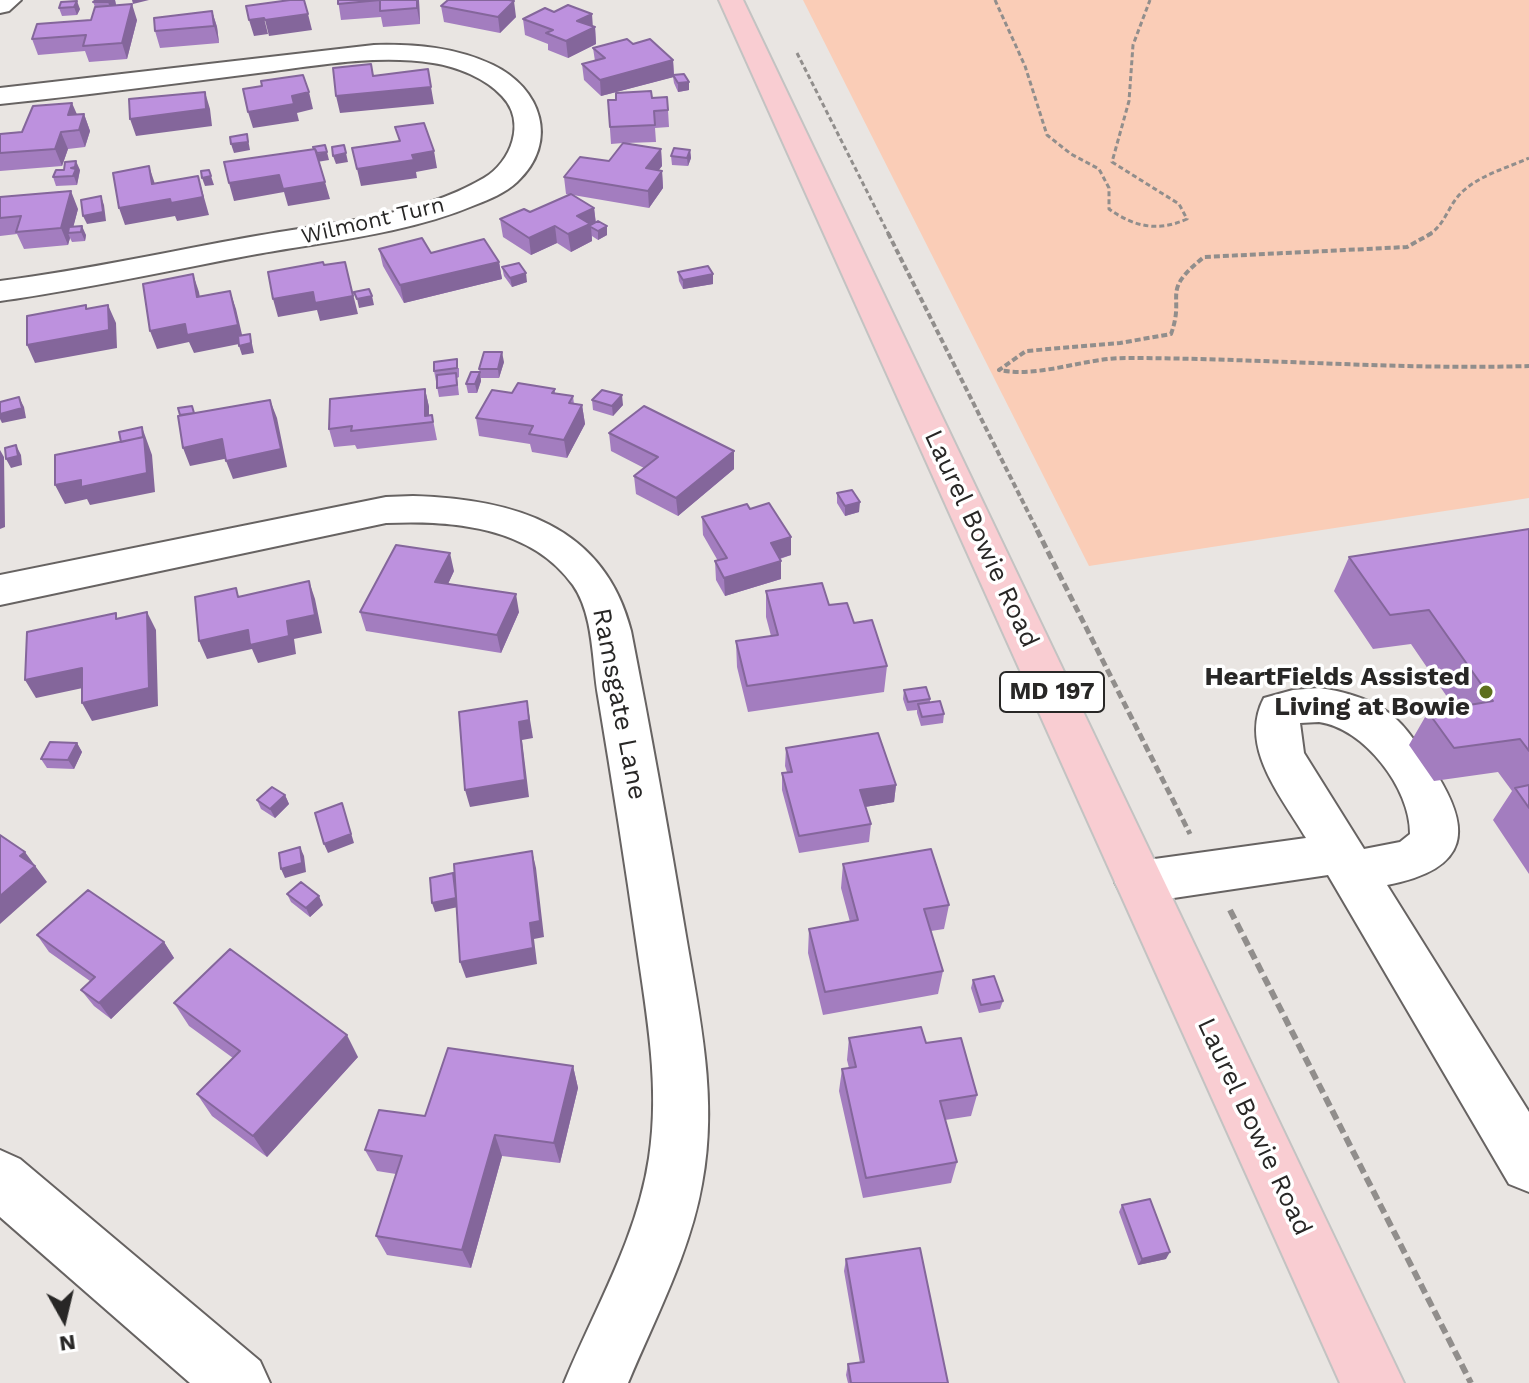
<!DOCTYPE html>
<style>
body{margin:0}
#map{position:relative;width:1529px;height:1383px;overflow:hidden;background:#e9e5e2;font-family:"Work Sans",sans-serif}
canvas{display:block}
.north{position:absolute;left:24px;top:1279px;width:80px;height:80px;-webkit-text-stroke:6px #fff;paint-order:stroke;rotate:172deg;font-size:22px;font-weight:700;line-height:32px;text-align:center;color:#282726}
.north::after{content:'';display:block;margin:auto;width:28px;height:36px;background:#282726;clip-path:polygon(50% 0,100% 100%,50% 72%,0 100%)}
</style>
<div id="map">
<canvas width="1529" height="1383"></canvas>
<div class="north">N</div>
</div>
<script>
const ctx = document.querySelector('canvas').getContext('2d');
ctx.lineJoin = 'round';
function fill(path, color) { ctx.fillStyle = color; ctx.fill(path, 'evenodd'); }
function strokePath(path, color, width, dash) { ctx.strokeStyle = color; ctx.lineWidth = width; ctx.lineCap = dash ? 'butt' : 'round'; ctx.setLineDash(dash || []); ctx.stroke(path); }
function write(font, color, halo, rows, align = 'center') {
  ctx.font = font + ' "Work Sans",sans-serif'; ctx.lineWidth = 7; ctx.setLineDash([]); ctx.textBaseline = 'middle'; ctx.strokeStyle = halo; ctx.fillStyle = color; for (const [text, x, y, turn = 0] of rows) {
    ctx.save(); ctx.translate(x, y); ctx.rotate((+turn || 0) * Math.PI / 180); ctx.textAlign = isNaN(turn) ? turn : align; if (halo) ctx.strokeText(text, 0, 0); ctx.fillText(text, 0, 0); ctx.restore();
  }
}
const green = new Path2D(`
 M803 0H1529V498L1089 566Z`);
const pathFar3 = new Path2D(`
 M995 0 1025 66 1047 135 1071 154 1099 169 1109 188V209C1134 227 1158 232 1187 219L1179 204 1112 162 1129 101 1133 45 1150 0
 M797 53 889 235
 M1428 235C1445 226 1448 205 1462 192 1480 175 1507 168 1529 158`);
const pathFar2 = new Path2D(`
 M888 233 1038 532
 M1432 233 1407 247 1204 257C1159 293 1186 293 1171 334L1120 343 1026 351 999 370C1041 378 1083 358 1126 358 1260 358 1395 370 1529 366`);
const pathFar1 = new Path2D(`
 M1037 530 1190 834`);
const path = new Path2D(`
 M1230 910 1471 1383`);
const minor = new Path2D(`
 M0 0H21L9 11 0 13Z
 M374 45C415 44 455 47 493 65 541 88 560 142 517 182 505 193 490 199 475 205 406 234 329 241 257 254 171 270 86 289 0 301V281C86 270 171 251 256 236 331 222 416 218 484 178 511 162 527 122 502 96 485 78 458 67 433 63 376 54 315 66 258 73 172 84 86 95 0 104V88Z
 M413 496C512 499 604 524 631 631 651 733 669 834 686 936 700 1019 718 1100 702 1184 690 1253 655 1318 628 1383H564C595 1308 637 1238 649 1158 660 1087 647 1017 637 947 625 863 612 780 598 696 592 662 594 615 573 585 531 526 451 520 386 523L0 605V575L386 497Z
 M1319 688C1341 691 1364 697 1383 709 1404 722 1417 744 1430 764 1475 830 1470 869 1387 885L1529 1112V1192L1509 1184 1328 875 1140 903 1123 897 1115 882 1123 867 1140 861 1306 838C1282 797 1238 747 1264 698L1293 690ZM1319 722C1364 728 1411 789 1410 834L1400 842 1364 849 1304 753 1300 723Z
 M0 1150 20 1159 260 1361 270 1383H190L0 1217Z`);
const major = new Path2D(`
 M719 0H743L1404 1383H1340Z`);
const wall = new Path2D(`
 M115 0 116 5 137 20 127 59 89 62 85 51 38 55 32 39 91 20 95 7 93 2Z
 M338 0H419L420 24 383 27 381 17 341 20Z
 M61 2 80 9 77 15 62 16 59 8Z
 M441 6 516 17 500 33 444 22Z
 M212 11 217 27 219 43 160 48 155 31Z
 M523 19 593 27H595L596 44 568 58 548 50V44L525 35Z
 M633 44 673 60 674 75 689 82V90L678 92 674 83 673 77 601 96 584 80 582 64 595 61 593 48Z
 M652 98 668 110 669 127 655 128 656 142 626 143 661 149 662 166 658 170 662 171 663 188 649 208 573 195 594 208 596 223 607 226V235L598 240 592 236V241L571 252 557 243 531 255 503 237 500 219 530 212 569 195 566 194 564 177 609 161 623 143 611 144 608 100Z
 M84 114 90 131 85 147 68 149 62 166 0 171V134L22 132 77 115Z
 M690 150 691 158 688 166 672 165 671 156Z
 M80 170 77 185 56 186 53 177Z
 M0 197 78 209 73 227 86 235 85 241 72 242 70 238 68 245 24 249 17 234 0 236Z
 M379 249 431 253 499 262 502 279 404 303 383 266Z
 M502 267 527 282 512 287 504 276Z
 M678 272 713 284 683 289 679 281Z
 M504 362 499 378H481L479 369Z
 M459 368V377L457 378 459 395 439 397 434 371Z
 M480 372 481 381 477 393H468L466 384Z
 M425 389 429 407V415H432L437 440 357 449 355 445 334 447 329 429Z
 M555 389V393L573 396 574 404 582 405 585 424 567 458 532 452 530 444 479 436 476 418 512 393Z
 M592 400 623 405 613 416 593 410Z
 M609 433 734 451V469L678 516 636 494 634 476 644 468 611 451Z
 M837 493 859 512 845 516 837 503Z
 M750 509 791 555 780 559 781 561V579L725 596 716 580 715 561H718L703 535 702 517Z
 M1529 529V874L1493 820 1512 791 1498 772 1434 781 1409 745 1428 712 1454 707 1411 644 1373 649 1334 591 1349 557Z
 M454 571 448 584 519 612 501 653 366 631 360 612Z
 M766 591 829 605 854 623 887 666 884 692 748 712 737 667 736 641 771 636 766 617Z
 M904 690 930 699V702L944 714 943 723 921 726 917 713V710L907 711 903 699Z
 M77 743 82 752 74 769 47 768 41 759Z
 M786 748 896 785 894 802 865 807 871 824 869 842 799 853 782 790V773L787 772 785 766Z
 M285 795 289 804 275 818 261 809 257 800Z
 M843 864 949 905 944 929 931 931 943 971 938 994 823 1015 808 953 809 929 850 922 841 888Z
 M287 894 323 905 310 917 291 902Z
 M37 935 164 942 174 958 111 1019 94 1006 81 990 90 981 49 952Z
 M973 980 1003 1001 1000 1009 979 1013 971 988Z
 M174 1003 358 1057 267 1157 212 1116 197 1094 233 1058 189 1026Z
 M849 1038 926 1043 977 1095 971 1116 945 1120 957 1162 951 1183 863 1198 839 1091 842 1069 849 1068 847 1060Z
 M573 1066 578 1088 560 1163 502 1156 471 1268 387 1255 376 1236 396 1174 377 1171 365 1150 425 1116Z
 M1122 1205 1166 1259 1138 1265 1119 1212Z
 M846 1259 948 1383H848L846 1375 848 1364 860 1363 844 1271Z`);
const shadedWall = new Path2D(`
 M110 0H115L116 5 111 10 108 2Z
 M132 0H149L133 4Z
 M417 0H419L420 24 417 8Z
 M77 1 80 9 77 15 74 7Z
 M514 1 516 17 500 33 498 17Z
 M132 4 137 20 127 59 122 43Z
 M212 11 217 27 219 43 214 26Z
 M308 14 312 30 269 36 265 20Z
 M592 14 593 28 595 27 596 44 568 58 566 41 577 21Z
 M264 18 268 34 254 36 249 20Z
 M673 60 674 77 601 96 600 80Z
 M689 82V90L678 92V83Z
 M431 87 434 104 340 113 336 96Z
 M205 92 210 109 212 126 136 136 130 119Z
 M309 92 313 109 297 113 299 121 253 128 248 112 292 96Z
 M72 103 79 119 74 132 68 115Z
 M84 114 90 131 85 147 79 130Z
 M61 132 68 149 62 166 55 149Z
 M247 134 250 150 234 153 231 144Z
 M661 149 662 166 647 186 646 168Z
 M690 150 691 158 688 166 687 158Z
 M434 151 437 168 416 172 417 178 361 186 357 169 412 155Z
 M327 152 329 160 317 162 315 154Z
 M346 153 348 162 336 164 333 156Z
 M76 161 80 170 77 185 71 168Z
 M149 166 155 184 198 176 209 215 177 221 175 216 125 225 119 208 152 184Z
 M209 170 214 185 205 186 202 178Z
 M662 171 663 188 649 208 648 191Z
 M279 175 325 182 330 199 288 206 284 192 234 201 229 183Z
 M71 191 78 209 72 232 68 233 70 238 68 245 61 228Z
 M101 196 104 205 106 221 87 224 83 216Z
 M594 208 596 226 591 227 592 241 571 252 568 234 577 216Z
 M82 226 86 235 85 241 81 232Z
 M555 226 557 243 531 255 529 238Z
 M607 226V235L598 240V231Z
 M345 262 358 314 320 321 317 310 278 317 273 299Z
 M499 262 502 279 404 303 400 285Z
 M526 273 527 282 512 287 510 278Z
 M193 274 199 292 203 315 197 297Z
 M713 274V284L683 289V280Z
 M230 291 236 309 244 343 194 353 189 342 157 349 150 331Z
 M372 296 374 305 359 308 357 299Z
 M108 305 116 323 117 348 35 363 27 345Z
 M250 334 254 353 242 355 239 346Z
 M502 352 504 362 499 378 498 369Z
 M480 372 481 381 477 393 475 384Z
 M425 389 429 407V422L425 416Z
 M622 395 623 405 613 416 612 406Z
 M19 397 24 407 26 418 2 423 0 419V414Z
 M270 400 277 418 287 467 233 479 226 461Z
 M582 405 585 424 567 458 564 440Z
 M142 427 152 455 155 492 90 505 87 499 65 504 55 485Z
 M222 439 229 458 190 466 183 448Z
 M16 445 21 455 22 465 11 468 6 459Z
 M0 450 4 457 5 527 0 529Z
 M734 451V469L678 516 676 498Z
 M860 502 859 512 845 516V506Z
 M791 537V555L771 561V543Z
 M450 553 454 571 440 601 435 582Z
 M781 561V579L725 596 724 578Z
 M309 581 315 599 322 633 294 639 296 654 258 663 252 649 207 659 199 641 287 621Z
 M516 594 519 612 501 653 497 635Z
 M147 612 156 630 158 706 92 721 82 703Z
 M82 668 92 686 36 698 25 680Z
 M527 701 533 738 522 740 529 797 470 807 465 790 519 722Z
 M77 743 82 752 74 769 68 760Z
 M896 785 894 802 859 808 860 790Z
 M285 795 289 804 275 818 270 809Z
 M342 803 354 843 328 853 324 844Z
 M300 847 304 856 306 872 285 878 281 869Z
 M532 851 536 868 544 937 534 939 537 964 466 978 460 962 530 923Z
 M25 852 47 882 0 924V896L20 856Z
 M319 896 323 905 310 917 306 908Z
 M456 898 458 907 435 912 432 903Z
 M164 942 174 958 111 1019 99 1003Z
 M347 1035 358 1057 267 1157 253 1136Z
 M573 1066 578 1088 560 1163 554 1143Z
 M495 1135 502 1156 471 1268 462 1250Z
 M1170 1252 1166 1259 1138 1265 1142 1259Z`);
const building = new Path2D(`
 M96 0H110L108 2H93Z
 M290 0H304L308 14 265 20 264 18 249 20 246 6Z
 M338 0H417V8L380 11V0L338 4Z
 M448 0H509L514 1 498 17 441 6Z
 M77 1 74 7 59 8 61 2Z
 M132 4 122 43 83 46 86 35 32 39 37 24 91 20 95 7Z
 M568 5 592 14 577 21 595 27 566 41 546 33 553 30 523 19 545 8 554 12Z
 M212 11 214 26 155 31 154 18Z
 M627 39 633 44 650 39 673 60 600 80 582 64 605 58 593 48Z
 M371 64 373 76 428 69 431 87 336 96 333 68Z
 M684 74 689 82 678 83 673 75Z
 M303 75 309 92 292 96 294 104 248 112 243 89 262 86 261 81Z
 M651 91 652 98 667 97 668 110 654 111 655 125 610 127 608 100H616V93Z
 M205 92 206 109 130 119 129 99Z
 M72 103 68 115 84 114 79 130 61 132 55 149 0 153V134L22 132 33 106Z
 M424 123 434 151 412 155 414 160 357 169 352 148 400 141 395 127Z
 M247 134 248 142 231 144 230 137Z
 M623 143 661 149 646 168 662 171 648 191 564 177 580 157 609 161Z
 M325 145 327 152 317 153 315 149H314L313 147Z
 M344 145 346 153 333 156 332 147Z
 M674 148 690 150 687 158 671 156Z
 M315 149 325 182 283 189 279 175 229 183 224 162Z
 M76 161 75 167 71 168 76 169 73 176 53 177 56 170H64L65 162Z
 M149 166 152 184 198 176 203 197 171 203 170 199 119 208 113 173Z
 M209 170 211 176 202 178 201 171Z
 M71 191 61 228 16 232 21 216 0 218V197Z
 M571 194 594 208 577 216 590 224 568 234 555 226 529 238 500 219 524 209 530 212Z
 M101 196 103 212 83 216 81 200Z
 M598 221 607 226 598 231 589 226Z
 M82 226 81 232 68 233 69 227Z
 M422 238 431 253 484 239 499 262 400 285 379 249Z
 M323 262 324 265 345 262 353 296 315 303 313 292 273 299 268 272Z
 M519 263 526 273 510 278 502 267Z
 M708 266 713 274 683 280 678 272Z
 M193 274 197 297 230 291 238 325 187 335 185 324 150 331 143 284Z
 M369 289 372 296 357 299 354 292Z
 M86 305V309L108 305 109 330 27 345V316Z
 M250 334 251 343 239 346 238 336Z
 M484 352H502L498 369H479Z
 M457 359V368L434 371V362Z
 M471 372H480L475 384H466Z
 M456 373 457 385 437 388V375Z
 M518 383 555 389 552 393 573 396 569 403 582 405 564 440 529 434 533 426 476 418 492 390 512 393Z
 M425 389V416L432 415 433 422 351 431 352 426 329 429 330 399Z
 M602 390 622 395 612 406 592 400Z
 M19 397 22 408 0 414V402Z
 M270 400 281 449 226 461 222 439 183 448 178 416Z
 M192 406 194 413 180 415 178 408Z
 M644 406 734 451 676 498 634 476 658 457 609 433Z
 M142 427 143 437 121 442 119 432Z
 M144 437 147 473 81 487V480L55 485V455Z
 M16 445 18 456 6 459 5 448Z
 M852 490 860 502 845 506 837 493Z
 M769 503 791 537 771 543 781 561 724 578 715 561 727 558 702 517 747 504 750 509Z
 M1529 529V751L1520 739 1454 748 1428 712 1493 701 1429 610 1390 615 1349 557Z
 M396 545 450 553 435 582 516 594 497 635 360 612Z
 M309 581 315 615 287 621 289 636 250 645 248 630 199 641 195 597 236 588 238 597Z
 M822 583 829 605 847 603 854 623 872 620 887 666 747 686 736 641 778 635 766 591Z
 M147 612 149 688 82 703V668L25 680 27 632 116 613V619Z
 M926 687 930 699 908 702 904 690Z
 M527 701 529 720 519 722 525 780 465 790 459 712Z
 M940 701 944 714 922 717 918 704Z
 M878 733 896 785 860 790 871 824 799 836 782 773 792 772 786 748Z
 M50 742 77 743 68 760 41 759Z
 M1529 785V808L1515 788Z
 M272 787 285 795 270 809 257 800Z
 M342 803 351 834 324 844 315 813Z
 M0 835 25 852 20 856 35 866 0 896Z
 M300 847 302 863 281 869 279 853Z
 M931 849 949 905 924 909 943 971 825 992 809 929 858 920 843 864Z
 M532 851 540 921 530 923 533 948 460 962 454 864Z
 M453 873 456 898 432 903 430 878Z
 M301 882 319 896 306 908 287 894Z
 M88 890 164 942 99 1003 81 990 95 977 37 935Z
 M230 949 347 1035 253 1136 197 1094 240 1051 174 1003Z
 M994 976 1003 1001 981 1005 973 980Z
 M921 1027 926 1043 961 1038 977 1095 940 1101 957 1162 866 1178 842 1069 856 1067 849 1038Z
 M448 1048 573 1066 554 1143 495 1135 462 1250 376 1236 402 1156 365 1150 379 1110 425 1116Z
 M1150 1199 1170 1252 1142 1259 1122 1205Z
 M920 1248 948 1383H851L848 1364 864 1362 846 1259Z`);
const markers = [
 [1486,692,8,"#5d6f1d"]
];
const farStreetnames = [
 ["Wilmont Turn",373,221,-13]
];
const shields = [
 [1052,692,104]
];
const shieldNames = [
 ["MD 197",1052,692]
];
const streetNames = [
 ["Laurel Bowie Road",981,539,65],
 ["Ramsgate Lane",619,704,79],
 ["Laurel Bowie Road",1254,1127,65]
];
const poiNames = [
 ["HeartFields Assisted",1470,677],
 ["Living at Bowie",1470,707]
];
fill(green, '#facdb7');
strokePath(minor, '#676362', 4);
strokePath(major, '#c3c3c2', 4);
strokePath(pathFar3, '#918e8c', 3, [5, 3]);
strokePath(pathFar2, '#918e8c', 4, [6, 3]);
strokePath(pathFar1, '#918e8c', 5, [8, 4]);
strokePath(path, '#918e8c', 6, [10, 5]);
fill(minor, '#fff');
fill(major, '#f9cdd2');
fill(wall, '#a37dbf');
fill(shadedWall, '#84669b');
fill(building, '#bd91de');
strokePath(building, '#84669b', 2);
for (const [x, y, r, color] of markers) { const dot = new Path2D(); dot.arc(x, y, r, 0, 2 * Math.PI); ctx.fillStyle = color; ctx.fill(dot); strokePath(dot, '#fff', 3); }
write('22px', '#282726', '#fff', farStreetnames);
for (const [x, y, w] of shields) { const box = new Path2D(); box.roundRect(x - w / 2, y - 20, w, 40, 6); ctx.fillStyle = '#fff'; ctx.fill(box); strokePath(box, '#282726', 2); }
write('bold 24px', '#282726', null, shieldNames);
write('26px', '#282726', '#fff', streetNames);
write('bold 26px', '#282726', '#fff', poiNames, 'right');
</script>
